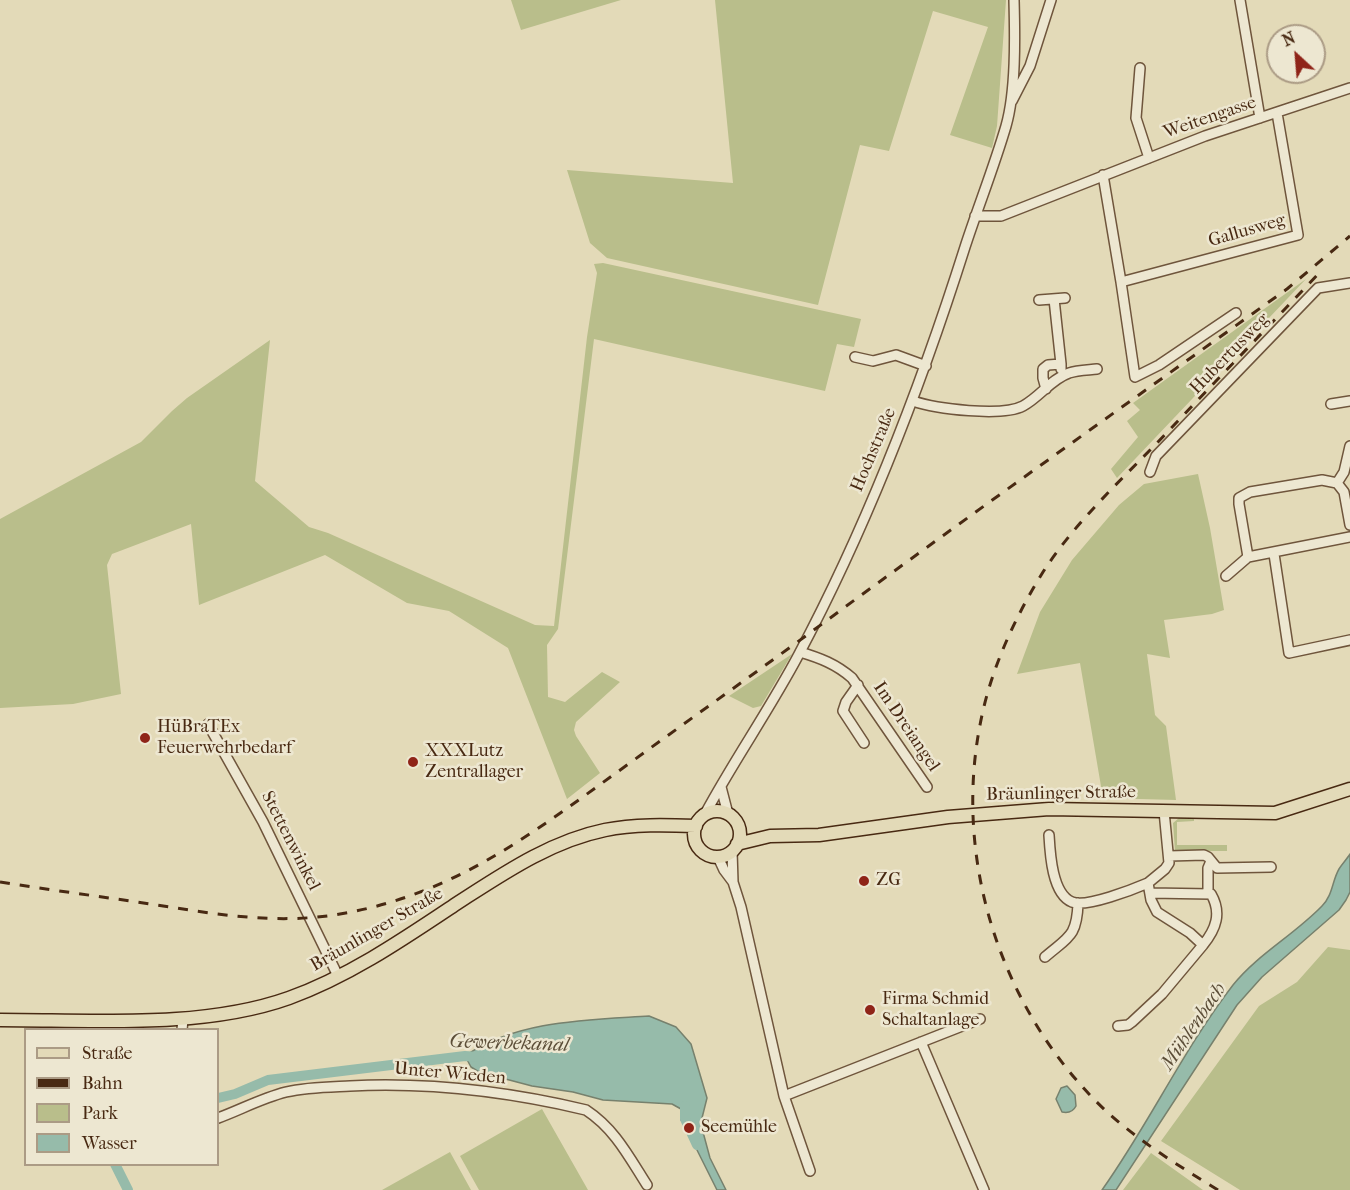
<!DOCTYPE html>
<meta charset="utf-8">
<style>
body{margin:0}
#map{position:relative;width:1350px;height:1190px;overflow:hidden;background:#e3dab8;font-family:"IM FELL French Canon",serif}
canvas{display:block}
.legend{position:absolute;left:24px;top:1028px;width:195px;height:138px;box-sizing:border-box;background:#ede7d1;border:2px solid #ab9b85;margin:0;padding:8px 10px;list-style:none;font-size:18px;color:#482912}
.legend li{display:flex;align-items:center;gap:12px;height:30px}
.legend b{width:30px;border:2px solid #ab9b85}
.north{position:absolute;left:1266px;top:24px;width:60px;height:60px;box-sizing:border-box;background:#ede7d1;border:2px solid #ab9b85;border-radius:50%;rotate:334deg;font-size:16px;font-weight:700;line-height:24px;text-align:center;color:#482912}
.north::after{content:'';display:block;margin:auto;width:21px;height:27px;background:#8f2418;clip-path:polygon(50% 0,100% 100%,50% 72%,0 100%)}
</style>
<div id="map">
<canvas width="1350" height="1190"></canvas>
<ul class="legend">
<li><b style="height:8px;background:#e3dab8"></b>Straße</li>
<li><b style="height:8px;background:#482912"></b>Bahn</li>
<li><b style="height:16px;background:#b9be8b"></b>Park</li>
<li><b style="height:16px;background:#96bbaa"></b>Wasser</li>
</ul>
<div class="north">N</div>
</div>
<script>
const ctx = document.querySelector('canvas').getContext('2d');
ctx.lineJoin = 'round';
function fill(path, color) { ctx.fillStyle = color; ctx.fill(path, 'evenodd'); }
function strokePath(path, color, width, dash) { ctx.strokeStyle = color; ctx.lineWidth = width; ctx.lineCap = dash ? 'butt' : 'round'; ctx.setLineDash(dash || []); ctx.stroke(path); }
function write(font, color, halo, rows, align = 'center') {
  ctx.font = font + ' "IM FELL French Canon",serif'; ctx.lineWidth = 5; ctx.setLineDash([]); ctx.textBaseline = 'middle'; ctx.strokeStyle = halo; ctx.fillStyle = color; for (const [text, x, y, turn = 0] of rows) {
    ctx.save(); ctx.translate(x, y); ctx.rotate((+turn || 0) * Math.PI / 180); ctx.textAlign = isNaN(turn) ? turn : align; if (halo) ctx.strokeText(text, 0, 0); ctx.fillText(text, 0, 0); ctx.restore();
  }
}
const green = new Path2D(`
 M511 0H621L521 30Z
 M715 0H1006L997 126 992 148 950 135 988 27 933 11 889 151 860 145 818 305 607 258 590 243 567 170 733 183Z
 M603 263 861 319 854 347 837 344 825 391 594 339 558 629 547 645 548 697 565 702 602 672 620 682 576 722 574 730 576 736 600 773 567 799 508 648 449 611 407 603 325 555 199 605 191 524 112 554 107 565 121 694 73 704 0 708V519L141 442 172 411 187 398 270 340 255 481 309 527 328 533 535 625 554 626 587 337 597 273 594 264Z
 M1306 279 1117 478 1111 469 1138 437 1127 421 1140 410 1133 403Z
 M1198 474 1210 528 1224 610 1212 614 1164 620 1170 658 1147 654 1155 715 1166 726 1176 800 1103 798 1080 663 1017 674 1040 612 1072 560 1119 505 1144 484Z
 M792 654 761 706 753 708 729 696Z
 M1179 818H1194V821L1177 822V845H1227V851H1175L1173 823Z
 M1328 947 1350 950V1190H1240L1161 1141 1259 1006 1297 982Z
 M542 1109 588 1190H479L460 1156Z
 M450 1152 471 1190H382Z
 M1151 1153 1203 1190H1123Z`);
const water = new Path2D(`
 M1350 854V892L1346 900 1339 910 1262 977 1237 1005 1116 1190H1102C1149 1124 1183 1050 1233 985 1258 954 1294 935 1322 906 1333 895 1332 881 1339 869 1342 864 1347 859 1350 854Z
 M649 1016 676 1027 691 1044 707 1098 702 1118 703 1132 710 1158 726 1190H717L689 1134 695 1132 688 1118 681 1120V1109L672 1104 603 1100 573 1092 532 1086 479 1072 471 1067 465 1056C517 1020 588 1020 649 1016Z
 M1067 1086 1075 1095 1076 1106C1073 1112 1067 1113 1062 1112L1056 1099 1061 1088Z`);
const canal = new Path2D(`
 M218 1098 235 1094 268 1080 465 1056 479 1057
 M685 1106V1119L697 1145
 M115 1164 128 1190`);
const minor = new Path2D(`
 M1240 0 1260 118
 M1140 68 1136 118 1149 158
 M1012 101 1030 66 1051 0
 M1103 175 1121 282 1298 235 1277 113
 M975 216H1001L1205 136 1350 88
 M1121 282 1135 377 1159 365 1236 313
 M1054 299 1061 364
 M1039 300 1065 298
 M855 357 873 361 896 355 926 366
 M1046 389 1043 378V369L1048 365 1061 364V369
 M913 401C936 409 1002 417 1023 406 1040 397 1051 379 1069 373 1077 370 1088 370 1097 369
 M1331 404 1350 401
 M1350 446 1344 472 1337 483 1344 492 1350 525
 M1150 472 1156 456 1318 288 1350 283
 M1274 554 1289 653 1350 640
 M1248 557 1239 504V498L1250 492 1322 480 1337 483
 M1226 576 1248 557 1350 537
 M800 652C820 658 836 664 852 678L927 787
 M858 685 846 702 843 711 864 743
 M208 724 263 822 338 976
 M721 787 728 814
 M705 814C734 760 770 709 799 654 868 524 921 386 965 247 978 207 994 167 1006 126 1016 91 1015 37 1014 0
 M1049 835C1050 853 1052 894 1072 902 1086 908 1134 889 1148 883
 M732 851 733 882 741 907 784 1096 810 1171
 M1169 856 1204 855 1208 857 1217 868 1271 867
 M718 857 724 870 733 882
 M1150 893 1211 894C1222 913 1216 929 1203 945L1190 933 1157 912 1151 900 1148 883 1165 869 1169 863 1164 811
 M1208 893V868L1211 861
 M1045 957C1068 937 1077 937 1078 903
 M1118 1026 1128 1025 1132 1022 1162 994 1203 945
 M182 1030 183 1019
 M921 1042 984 1190
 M784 1096 980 1019
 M218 1118C240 1110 262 1098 286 1092 307 1087 328 1087 350 1086 429 1082 510 1092 586 1110 615 1129 629 1157 647 1185`);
const major = new Path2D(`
 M694 834a23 23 0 1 1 46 0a23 23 0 1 1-46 0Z
 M737 844 770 836 819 835 948 817 1049 809 1275 813 1350 789
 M0 1020C92 1020 202 1029 289 998 350 976 405 938 459 902 504 873 551 841 605 830 634 824 666 825 696 826`);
const rail = new Path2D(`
 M0 882C56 891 113 898 170 907 226 916 283 924 340 914 459 894 539 828 634 760 704 709 775 659 845 607 991 500 1139 395 1287 289L1350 236
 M1218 1190C1179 1166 1140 1142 1106 1111 1003 1014 953 864 980 725 990 671 1014 619 1043 572 1074 524 1117 484 1156 444 1211 386 1267 328 1322 270`);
const markers = [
 [145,738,6,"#8f2418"],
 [413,762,6,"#8f2418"],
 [864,881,6,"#8f2418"],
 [870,1010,6,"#8f2418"],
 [689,1128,6,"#8f2418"]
];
const streetNames = [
 ["Weitengasse",1210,118,-19],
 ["Gallusweg",1247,231,-16],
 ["Hubertusweg",1230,354,-46],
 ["Hochstraße",874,450,-67],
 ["Im Dreiangel",906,727,56],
 ["Bräunlinger Straße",1061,794,-1],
 ["Stettenwinkel",290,841,63],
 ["Bräunlinger Straße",377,930,-30],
 ["Unter Wieden",450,1074,5]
];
const poiNames = [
 ["HüBraTEx",157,728],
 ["Feuerwehrbedarf",157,749],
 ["XXXLutz",425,752],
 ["Zentrallager",425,773],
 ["ZG",876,881],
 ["Firma Schmid",882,1000],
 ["Schaltanlage",882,1021],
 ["Seemühle",701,1128]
];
const waterNames = [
 ["Mühlenbach",1194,1027,-56],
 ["Gewerbekanal",509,1044,2]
];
fill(green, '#b9be8b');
fill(water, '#96bbaa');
strokePath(water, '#77816d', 1.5);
strokePath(canal, '#96bbaa', 10);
strokePath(minor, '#6f553c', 12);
strokePath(major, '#482912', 15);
strokePath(minor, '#ede7d1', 9);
strokePath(major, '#e3dab8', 12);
strokePath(rail, '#482912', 3, [10, 10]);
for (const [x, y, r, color] of markers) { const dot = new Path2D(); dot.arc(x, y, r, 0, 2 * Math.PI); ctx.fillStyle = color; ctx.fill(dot); strokePath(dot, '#ede7d1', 2); }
write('18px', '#482912', '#ede7d1', streetNames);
write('18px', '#482912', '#ede7d1', poiNames, 'left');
write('italic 20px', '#5c4e38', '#ede7d1', waterNames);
</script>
